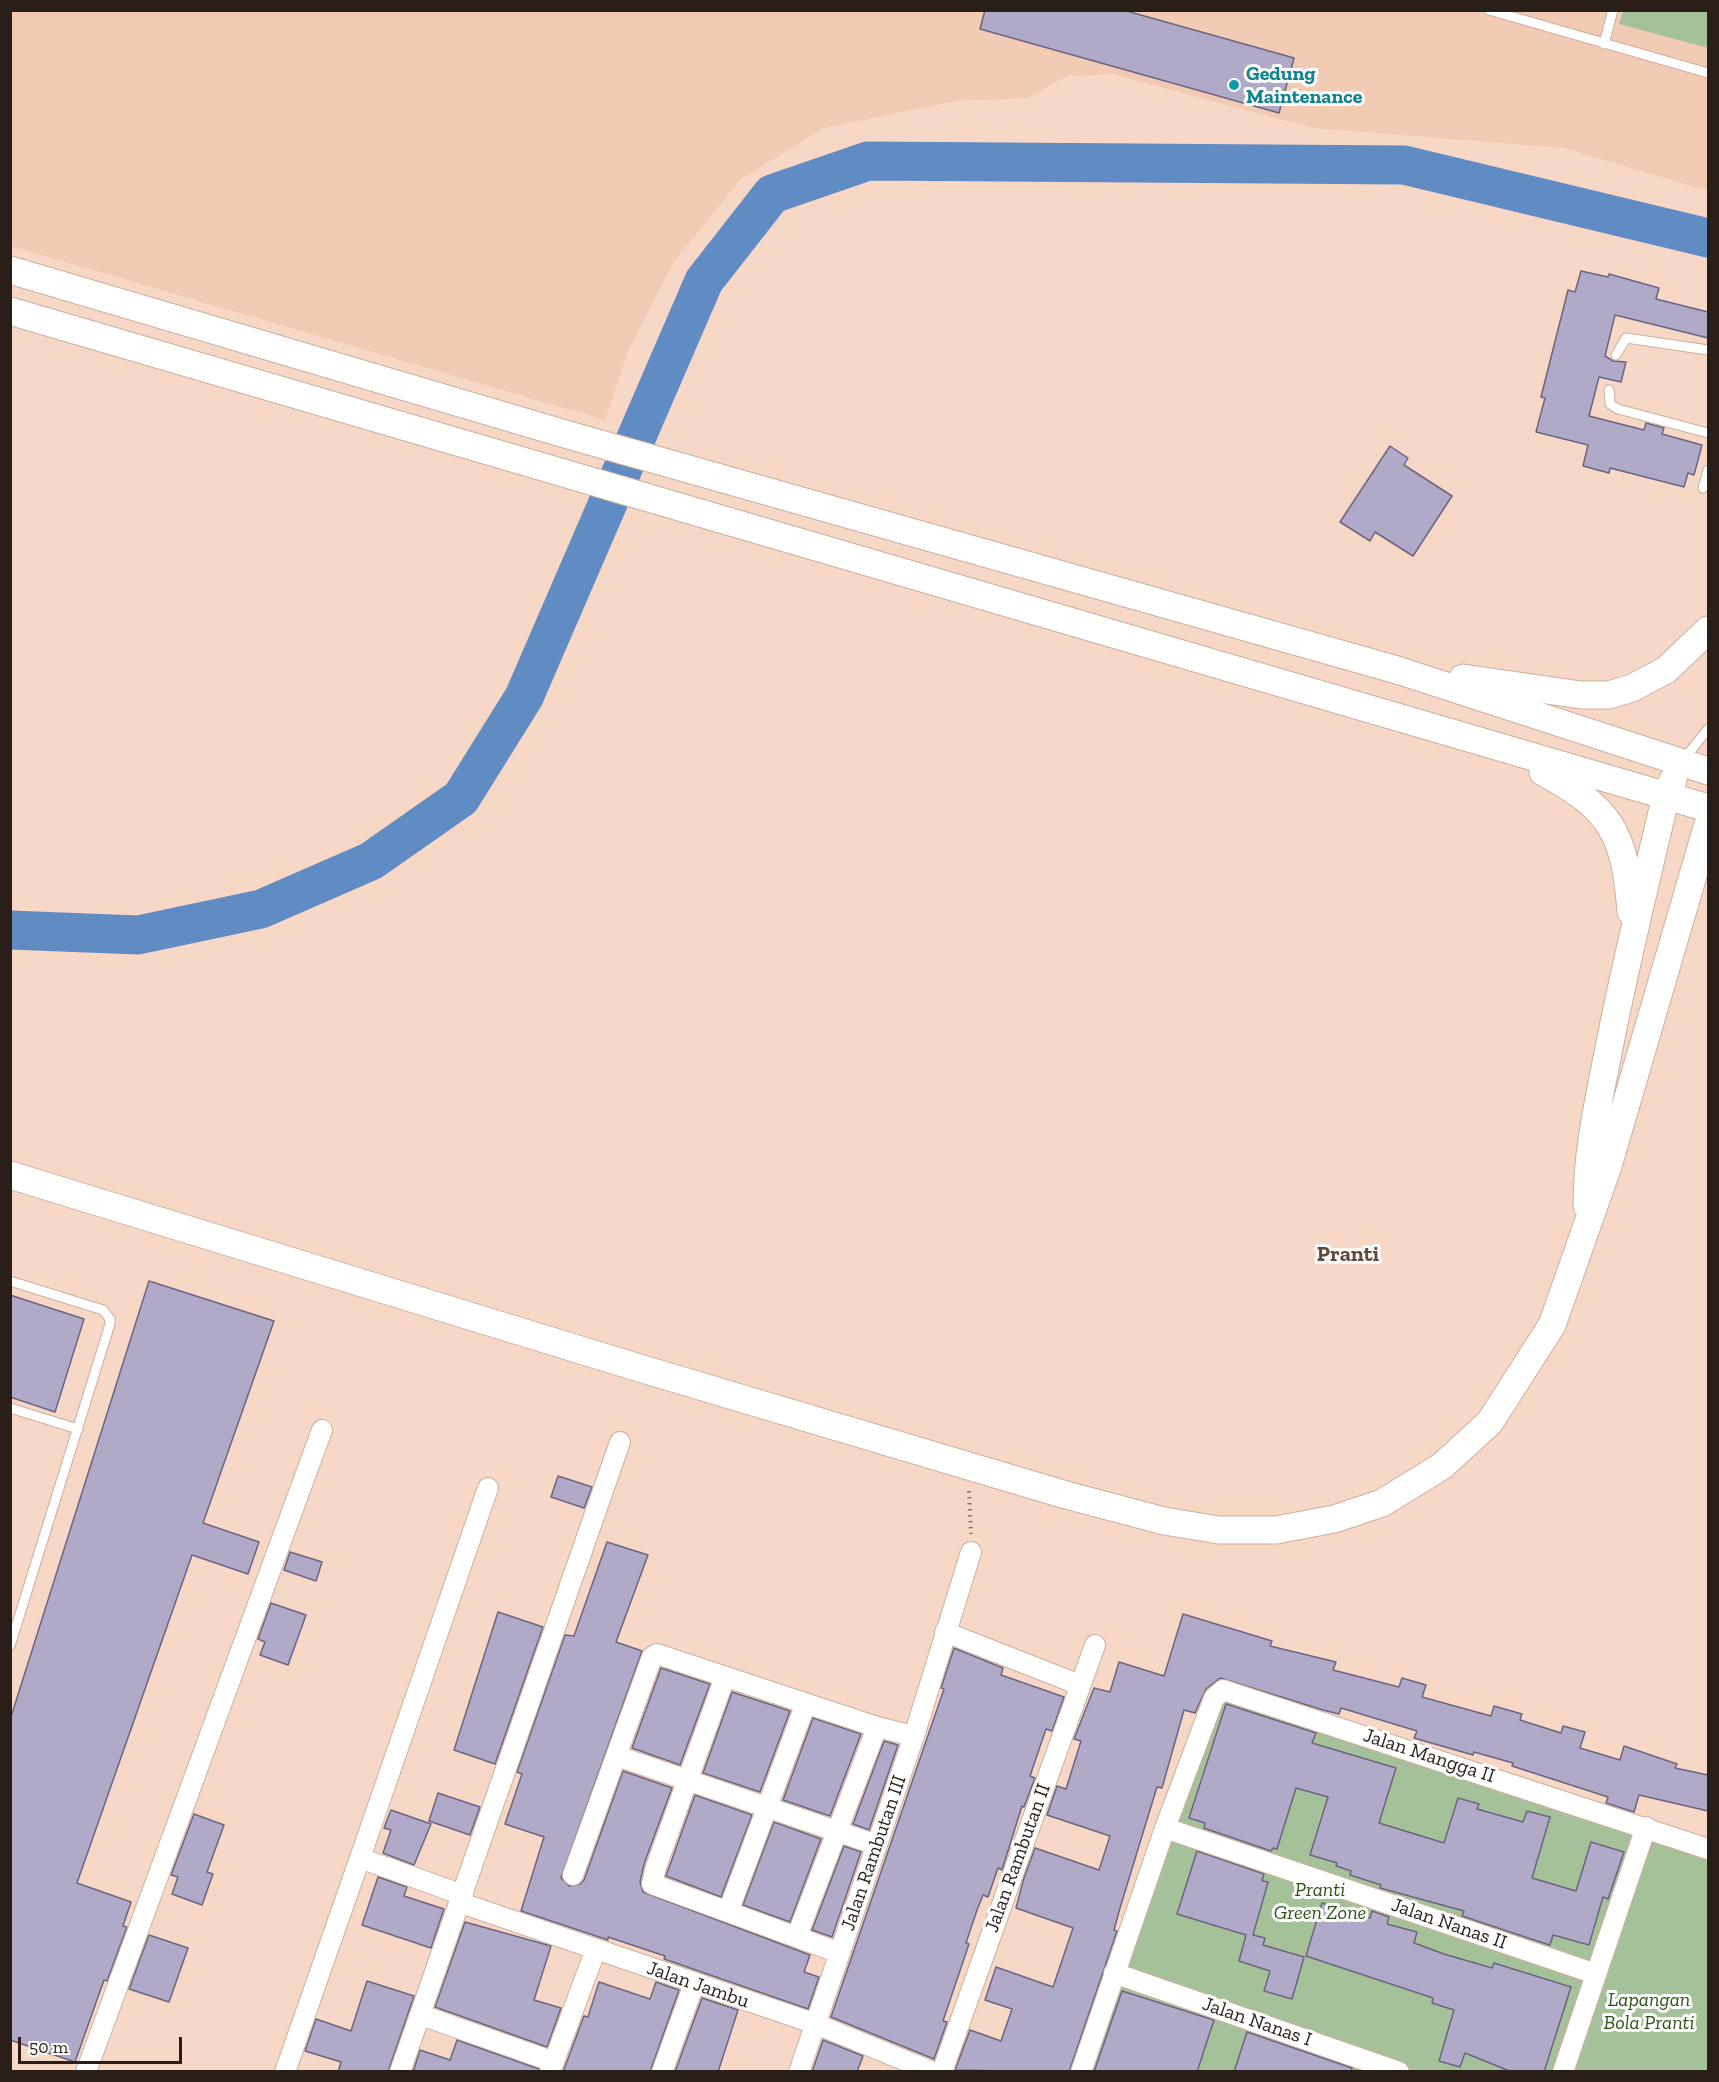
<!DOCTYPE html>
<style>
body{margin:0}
#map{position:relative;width:1719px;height:2082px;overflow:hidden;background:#f7d7c6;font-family:"Zilla Slab",serif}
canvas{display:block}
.frame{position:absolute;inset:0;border:12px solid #2a1f18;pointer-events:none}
.scale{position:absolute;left:18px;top:2037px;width:164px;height:27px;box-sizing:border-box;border:3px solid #2a1f18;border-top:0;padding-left:8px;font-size:18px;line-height:21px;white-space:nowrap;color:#2a1f18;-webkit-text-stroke:4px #fff;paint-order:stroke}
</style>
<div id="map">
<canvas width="1719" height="2082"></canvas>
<div class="frame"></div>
<div class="scale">50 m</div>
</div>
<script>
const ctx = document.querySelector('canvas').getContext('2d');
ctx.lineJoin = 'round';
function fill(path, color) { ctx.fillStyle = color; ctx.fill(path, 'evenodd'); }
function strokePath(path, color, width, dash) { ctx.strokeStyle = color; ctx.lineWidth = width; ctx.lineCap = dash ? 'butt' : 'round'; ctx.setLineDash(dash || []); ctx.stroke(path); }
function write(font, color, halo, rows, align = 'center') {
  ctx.font = font + ' "Zilla Slab",serif'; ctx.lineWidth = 6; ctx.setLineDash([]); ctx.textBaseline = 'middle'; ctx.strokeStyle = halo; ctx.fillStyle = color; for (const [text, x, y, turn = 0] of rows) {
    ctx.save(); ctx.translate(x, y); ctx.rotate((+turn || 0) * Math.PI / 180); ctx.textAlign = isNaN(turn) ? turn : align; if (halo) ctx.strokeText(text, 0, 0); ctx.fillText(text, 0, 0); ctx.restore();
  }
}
const built = new Path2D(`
 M10 11H1708V191L1564 148 1313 128 1112 74 1067 76 1027 98 956 101 824 128 741 179 674 261 629 349 605 420 11 246Z`);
const green = new Path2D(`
 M1623 11H1708V48L1619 24Z
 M1217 1695 1708 1850V2071L1082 2072Z`);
const river = new Path2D(`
 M10 930 138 935 261 909 371 861 461 798 524 697 704 281 772 194 868 161 1404 165 1708 238`);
const building = new Path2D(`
 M985 10H1123L1294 58 1279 113 980 29Z
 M1581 271 1608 277 1609 274 1659 288 1656 299 1708 312V338L1615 315 1605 356 1613 361 1626 362 1621 382 1599 377 1589 416 1644 430 1646 423 1664 428 1662 434 1702 445 1694 475 1688 473 1684 487 1610 468 1609 473 1583 466 1588 445 1536 432 1545 398 1541 397 1568 290 1575 292Z
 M1390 446 1408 458 1404 465 1452 496 1413 556 1375 532 1370 541 1340 522Z
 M149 1281 274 1321 203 1523 259 1542 248 1574 192 1555 77 1883 131 1902 123 1926 127 1927 107 1981 104 1980 75 2062 10 2040V1720Z
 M10 1295 84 1319 55 1412 10 1397Z
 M558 1476 592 1487 584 1508 551 1497Z
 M607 1542 648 1555 616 1642 642 1651 561 1878 569 1886 580 1884 584 1880 623 1771 672 1788 644 1864 640 1882 643 1892 810 1955 804 1972 819 1977 808 2009 664 1959 665 1956 608 1937V1940L521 1911 544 1837 505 1824 522 1774 517 1772 565 1635 574 1636Z
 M290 1552 322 1562 316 1581 284 1570Z
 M271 1603 306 1615 288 1665 260 1655 265 1642 258 1639Z
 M498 1612 543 1627 495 1764 454 1750Z
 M1183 1614 1272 1641 1270 1646 1336 1662 1333 1670 1399 1687 1402 1678 1426 1685 1422 1697 1491 1716 1494 1706 1522 1714 1520 1720 1561 1733 1563 1726 1585 1732 1580 1748 1620 1760 1624 1746 1677 1764 1675 1768 1708 1775V1811L1639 1795 1634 1812 1606 1803 1608 1797 1512 1766 1513 1763 1474 1752 1473 1755 1414 1738 1417 1731 1341 1708 1339 1714 1323 1710 1220 1678 1206 1689 1195 1713 1184 1710 1162 1788 1157 1787 1120 1908 1114 1930 1117 1931 1069 2072 955 2070 970 2030 1001 2041 1012 2009 985 2000 996 1967 1053 1987 1073 1928 1016 1908 1024 1878 1035 1848 1099 1870 1110 1836 1047 1815 1057 1786 1066 1789 1081 1741 1074 1739 1094 1688 1110 1692 1119 1662 1164 1676Z
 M954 1648 1003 1668 1001 1675 1064 1697 1052 1731 1046 1729 1030 1776 1035 1778 1024 1807 1022 1806 1002 1870 998 1868 988 1897 983 1895 977 1910 966 1943 969 1944 943 2021 947 2022 934 2059 831 2017 944 1689 941 1688Z
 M661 1668 710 1684 680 1765 632 1748Z
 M732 1692 790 1711 760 1792 703 1773Z
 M1226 1704 1316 1733 1312 1743 1396 1768 1379 1823 1444 1843 1458 1798 1479 1804 1477 1809 1523 1822 1527 1811 1550 1817 1532 1878 1576 1891 1591 1842 1624 1852 1608 1899 1603 1897 1589 1945 1553 1935 1550 1945 1531 1939 1462 1916 1464 1911 1380 1888 1381 1885 1350 1875 1351 1871 1336 1866 1337 1863 1310 1855 1328 1797 1296 1788 1277 1849 1273 1848 1271 1851 1204 1828 1205 1823 1189 1818Z
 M813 1718 861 1734 830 1816 783 1800Z
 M884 1741 898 1745 869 1830 853 1824Z
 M438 1793 480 1807 470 1835 429 1821Z
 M695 1795 752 1815 721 1897 666 1876Z
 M391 1810 431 1824 414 1865 383 1853 391 1830 384 1828Z
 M194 1814 224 1825 207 1872 213 1874 202 1905 172 1894 178 1877 171 1875Z
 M774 1822 821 1839 790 1922 743 1905Z
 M844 1846 861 1852 832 1937 812 1930Z
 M1197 1851 1264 1874 1262 1881 1268 1882 1253 1935 1265 1938 1263 1945 1304 1957 1292 1999 1264 1991 1270 1971 1239 1961 1246 1935 1177 1914Z
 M378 1877 407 1887 404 1896 444 1909 431 1948 362 1925Z
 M1322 1903 1370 1918 1372 1911 1389 1917 1387 1924 1417 1932 1414 1943 1444 1954 1492 1968 1494 1963 1571 1987 1544 2072H1512L1465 2053 1460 2067 1439 2061 1454 2010 1432 2003 1433 1998 1306 1956Z
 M465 1922 551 1946 534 2000 561 2008 547 2047 435 2007Z
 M149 1935 188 1948 169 2002 129 1989Z
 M367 1981 414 1996 388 2072H338L341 2062 305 2051 316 2019 351 2031Z
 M599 1982 650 1999 656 1982 679 1990 650 2072H563L584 2016 588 2017Z
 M1122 1991 1214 2020 1197 2072H1094Z
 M702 1998 738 2010 718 2072H675Z
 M1247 2032 1352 2068 1351 2072H1234Z
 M457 2040 539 2069 538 2072H413L420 2050 450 2060Z
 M823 2040 863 2056 857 2072H812Z`);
const path = new Path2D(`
 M969 1491 971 1534`);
const lane = new Path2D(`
 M1489 10 1708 73
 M1604 44 1613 10
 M1616 355 1626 338 1708 350
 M1609 390 1610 404 1618 409 1708 433
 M1703 488 1708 470
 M1684 759 1708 729
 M10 1281 103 1310 110 1319V1324L10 1646
 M10 1408 78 1429`);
const street = new Path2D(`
 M945 1632 1080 1685
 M725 1677 656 1867 652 1884 840 1953
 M617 1756 877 1845
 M1165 1828 1596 1974
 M573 1875 652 1657 657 1654 877 1727 914 1736
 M463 1895 360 1858 488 1488
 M461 1903 816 2024 933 2072
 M728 1912 806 1703
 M797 1936 877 1727
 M1114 1973 1399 2072
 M421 2015 554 2062
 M86 2072 322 1430
 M285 2072 360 1858
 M400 2072 620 1442
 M550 2072 596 1949
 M662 2072 694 1984
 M799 2072 914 1736 971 1552
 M942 2072 1095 1645
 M1081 2072 1165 1828 1214 1698 1223 1690 1708 1849
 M1563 2072 1646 1827`);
const secondary = new Path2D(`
 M10 270 565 434 1397 670 1708 771
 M10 311 1708 808
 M1463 678 1581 695H1609L1632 688 1666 670 1708 630
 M1543 772C1612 809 1625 834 1631 912
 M10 1175 636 1367 1066 1495 1164 1521 1219 1530H1276L1334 1519 1382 1503 1442 1466 1490 1422 1552 1325 1608 1166 1708 824
 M1587 1206C1587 1153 1597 1109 1607 1058 1624 970 1645 883 1666 796L1673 780`);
const markers = [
 [1234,85,6,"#0f9aa8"]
];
const cultureNames = [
 ["Gedung",1246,74],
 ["Maintenance",1246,97]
];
const streetNames = [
 ["Jalan Mangga II",1429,1756,18],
 ["Jalan Rambutan III",874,1853,-71],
 ["Jalan Rambutan II",1018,1858,-70],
 ["Jalan Nanas II",1449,1924,19],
 ["Jalan Jambu",698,1985,19],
 ["Jalan Nanas I",1257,2022,19]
];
const parkNames = [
 ["Pranti",1320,1890],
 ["Green Zone",1320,1913],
 ["Lapangan",1649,2000],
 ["Bola Pranti",1649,2023]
];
const quarterNames = [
 ["Pranti",1348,1255]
];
fill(built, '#f2cbb5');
fill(green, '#a5c199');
strokePath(river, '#618bc3', 39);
fill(building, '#b0a9c7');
strokePath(building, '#6c6580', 1.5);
strokePath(lane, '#cdaf9d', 11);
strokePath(street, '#cdaf9d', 22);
strokePath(secondary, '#cdaf9d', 29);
strokePath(path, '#887468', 4, [1.5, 4.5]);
strokePath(lane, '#fff', 9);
strokePath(street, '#fff', 20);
strokePath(secondary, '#fff', 27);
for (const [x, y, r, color] of markers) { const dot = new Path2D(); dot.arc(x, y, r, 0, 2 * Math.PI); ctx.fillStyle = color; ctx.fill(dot); strokePath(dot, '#fff', 2); }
write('bold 20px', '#0d838f', '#fff', cultureNames, 'left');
write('20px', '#2a1f18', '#fff', streetNames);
write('italic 20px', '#2a5314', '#fff', parkNames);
write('bold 22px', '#63493a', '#fff', quarterNames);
</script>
